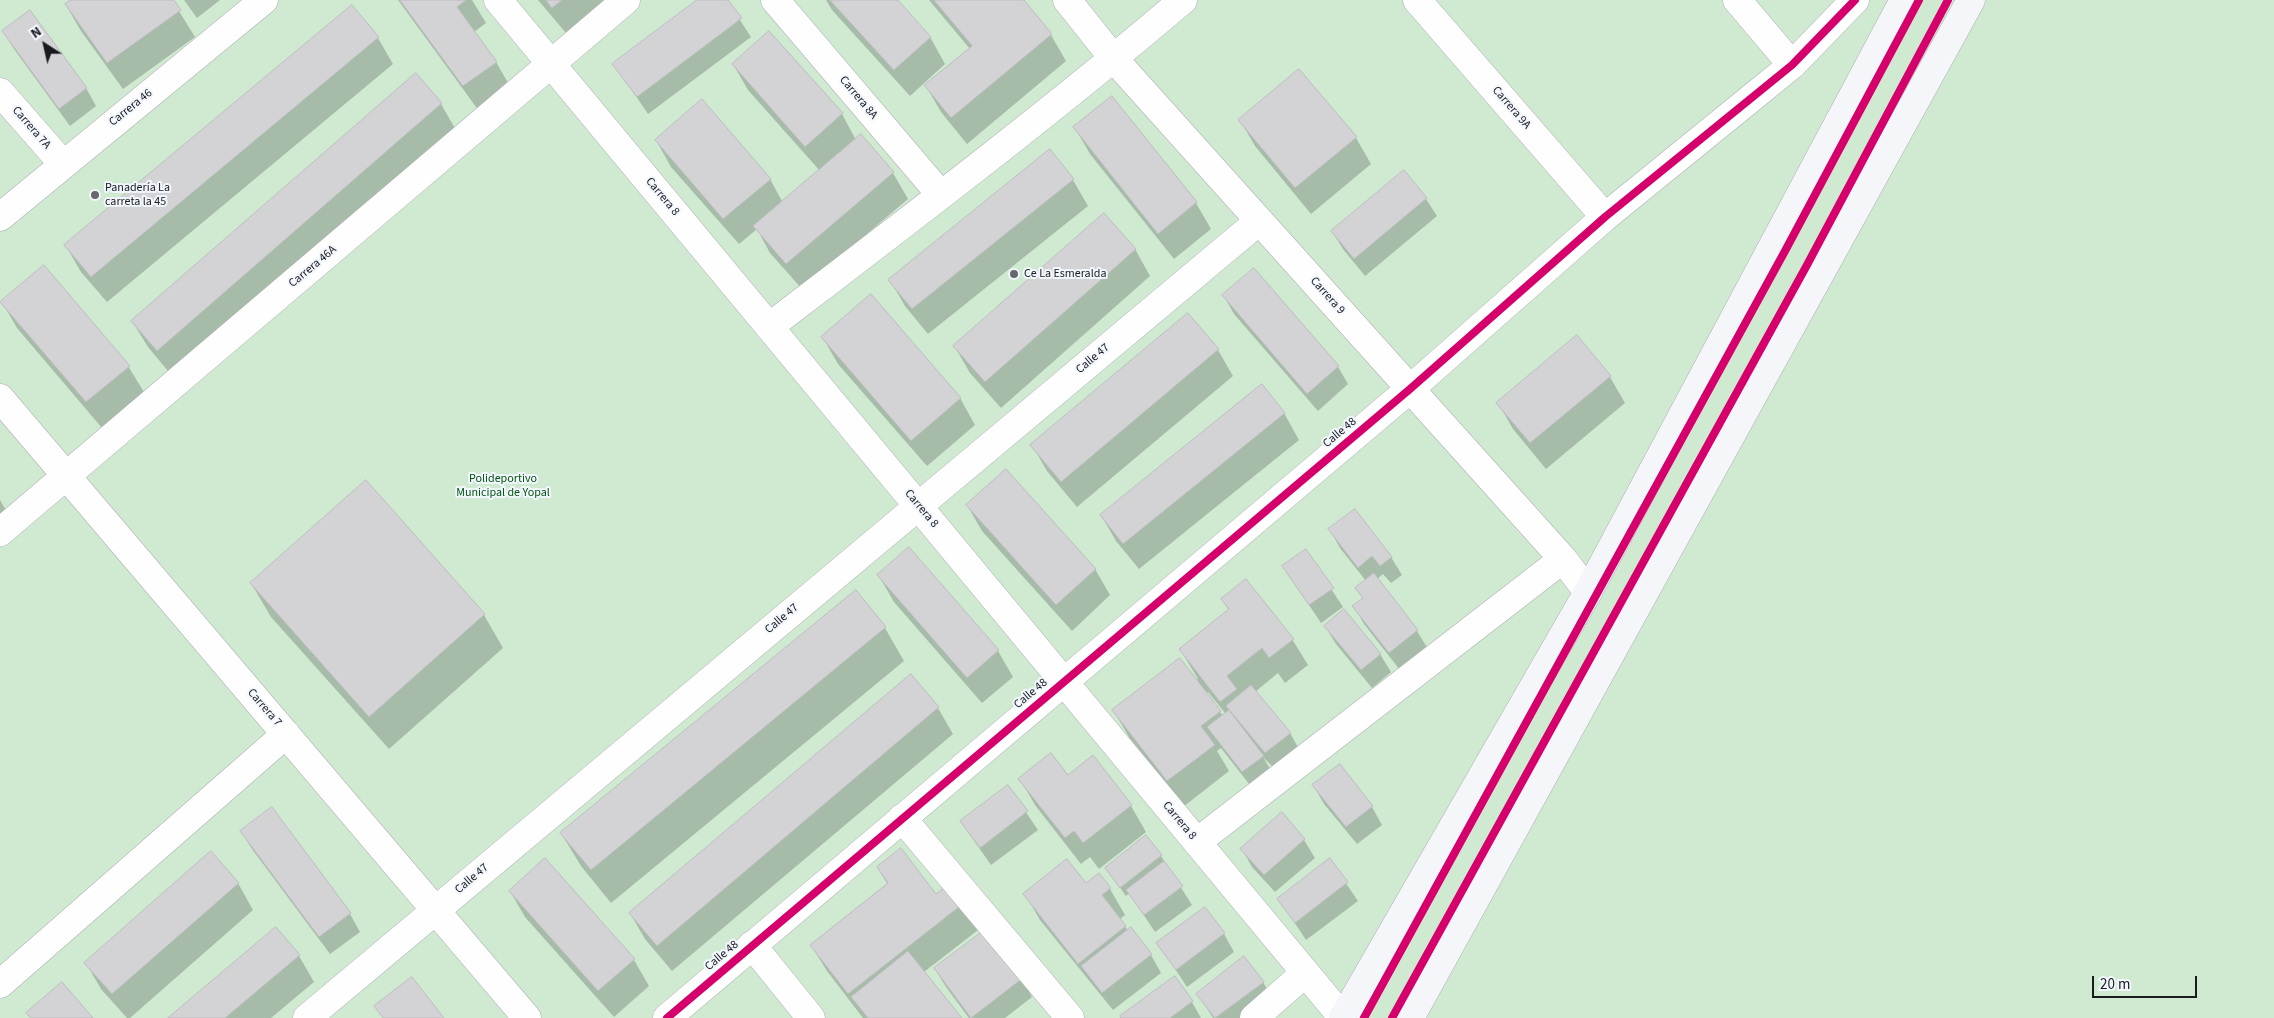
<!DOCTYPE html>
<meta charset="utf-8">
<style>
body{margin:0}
#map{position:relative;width:2274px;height:1018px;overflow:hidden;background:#f5f8fb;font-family:"Source Sans 3",sans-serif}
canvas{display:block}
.north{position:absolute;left:20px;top:20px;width:50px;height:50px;-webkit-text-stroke:4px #f2f7fe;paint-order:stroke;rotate:325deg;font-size:14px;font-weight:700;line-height:20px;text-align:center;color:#1a1b1e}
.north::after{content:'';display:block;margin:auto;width:18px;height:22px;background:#1a1b1e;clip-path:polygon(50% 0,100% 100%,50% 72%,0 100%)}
.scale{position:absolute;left:2092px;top:976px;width:105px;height:22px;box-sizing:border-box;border:2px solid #1a1b1e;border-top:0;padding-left:6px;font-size:15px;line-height:18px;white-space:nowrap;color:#1a1b1e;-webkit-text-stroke:4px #f2f7fe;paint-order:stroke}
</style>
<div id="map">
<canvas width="2274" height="1018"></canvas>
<div class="north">N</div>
<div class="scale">20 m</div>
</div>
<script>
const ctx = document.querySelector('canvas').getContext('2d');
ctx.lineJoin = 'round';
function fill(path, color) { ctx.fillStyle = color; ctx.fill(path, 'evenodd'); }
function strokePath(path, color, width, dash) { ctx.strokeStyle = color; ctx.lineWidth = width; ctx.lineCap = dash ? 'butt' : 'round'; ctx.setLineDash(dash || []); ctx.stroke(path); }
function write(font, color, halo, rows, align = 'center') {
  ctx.font = font + ' "Source Sans 3",sans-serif'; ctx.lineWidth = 4; ctx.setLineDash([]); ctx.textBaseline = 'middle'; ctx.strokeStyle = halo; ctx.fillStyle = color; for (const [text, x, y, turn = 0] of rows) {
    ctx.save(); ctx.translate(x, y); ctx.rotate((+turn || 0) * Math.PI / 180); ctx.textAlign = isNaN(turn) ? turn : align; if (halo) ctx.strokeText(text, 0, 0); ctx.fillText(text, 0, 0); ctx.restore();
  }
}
const green = new Path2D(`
 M0 0H2274V1018H0Z`);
const shadow = new Path2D(`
 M73 0H172L195 37 123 89 81 31 66 5Z
 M184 0H220L197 18Z
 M398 0H472L486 23 474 32 496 62 511 88 479 111Z
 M538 0H620L572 40Z
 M699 0H727L751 37 648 114 614 64Z
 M826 0H896L930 37 945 64 910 96 832 10Z
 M929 0H1022L1051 35 1066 61 967 144 941 112 926 86 970 49Z
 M3 31 86 88 96 106 70 126 14 49Z
 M378 38 393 64 107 302 81 272 66 246Z
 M733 64 842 114 856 140 893 173 908 199 802 289 770 253 757 229 739 244 671 167 656 140 770 179 783 203 820 171 748 90Z
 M1299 71 1356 138 1371 164 1311 214 1255 146 1240 120Z
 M416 75 441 104 456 130 173 377 148 347 132 321Z
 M1112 98 1196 203 1211 229 1174 259 1090 154 1075 128Z
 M1073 180 1088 206 928 334 905 306 890 280Z
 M1426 199 1437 216 1365 276 1343 249 1332 231Z
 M1135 249 1150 276 1001 408 970 373 955 347Z
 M1224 296 1338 367 1348 384 1318 411 1234 314Z
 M2 302 128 366 144 392 102 428 17 328Z
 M1188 314 1218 350 1233 376 1077 507 1047 471 1032 445Z
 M1577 337 1610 377 1625 403 1546 469 1513 429 1498 403Z
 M823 338 960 398 975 425 927 466 838 364Z
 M1284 413 1299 440 1139 569 1116 541 1101 515Z
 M0 500 8 514 0 521Z
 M967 505 1095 569 1110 595 1072 631 982 531Z
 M1330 530 1391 557 1402 575 1391 583 1383 574 1377 579 1417 631 1428 649 1400 670 1364 624 1354 606 1363 599 1357 588 1366 581 1340 548Z
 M1306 551 1343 607 1321 623 1283 566Z
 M879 576 998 651 1013 677 982 703 894 602Z
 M251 583 484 615 503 648 389 749 271 617Z
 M1223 600 1292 639 1308 665 1285 683 1278 673 1255 692 1290 733 1300 751 1276 770 1263 757 1273 774 1253 789 1221 748 1217 751 1229 771 1183 807 1129 737 1114 711 1198 679 1180 649 1229 611ZM1208 692 1226 714 1223 716 1206 693Z
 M1325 626 1380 654 1391 672 1372 688 1336 644Z
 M885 628 904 661 611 903 581 866 561 833Z
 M938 708 953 734 672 971 645 939 630 913Z
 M1068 776 1131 806 1146 832 1099 869 1090 857 1081 864 1035 805 1020 779Z
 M1008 786 1038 830 991 865 961 822Z
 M1314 786 1372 807 1382 825 1357 844 1324 804Z
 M272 809 350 914 360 932 330 954 252 849 241 831Z
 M1282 814 1304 840 1315 858 1275 892 1252 867 1242 849Z
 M1146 837 1161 856 1192 905 1155 932 1129 893 1126 896 1107 869Z
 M1330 860 1358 901 1306 940 1279 899Z
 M878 868 936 896 963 903 978 930 924 972 960 1018H863L827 971 811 945 888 885Z
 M1099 875 1110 889 1125 915 1120 919 1128 931 1131 929 1151 955 1161 973 1113 1010 1040 920 1025 894 1086 885Z
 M238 883 253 910 130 1018H127L101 989 86 963Z
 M510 891 634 960 649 986 614 1017 525 917Z
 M276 928 299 956 314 982 271 1018H170Z
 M1224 934 1234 952 1187 987 1158 943Z
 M935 969 1022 979 1032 997 1005 1018H969L946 987Z
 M1263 982 1273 1000 1250 1018H1213L1198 994Z
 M1192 1002 1201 1018H1122Z`);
const building = new Path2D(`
 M71 0H174L181 10 107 63 65 4Z
 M400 0H466L457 7 497 62 463 86Z
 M546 0H562L552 8Z
 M697 0H728L742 18 637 97 612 64Z
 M830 0H898L931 37 894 70Z
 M934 0H1024L1052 34 951 118 924 85 972 46Z
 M352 5 379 37 91 277 64 245Z
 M30 10 87 88 59 109 2 31Z
 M769 31 843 113 805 147 732 64Z
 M1299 69 1357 137 1295 188 1238 120Z
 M416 73 442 103 157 351 131 321Z
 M1112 96 1197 202 1158 234 1073 127Z
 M702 99 771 179 723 219 655 140Z
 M861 134 894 172 786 264 753 226Z
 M1050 149 1074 179 912 309 888 280Z
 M1404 170 1427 198 1354 259 1331 231Z
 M1104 213 1136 249 985 382 953 346Z
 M44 265 130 366 86 402 0 302Z
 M1254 268 1339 366 1307 394 1222 295Z
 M871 294 961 398 911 441 821 337Z
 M1188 313 1219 349 1061 482 1030 445Z
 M1577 335 1611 376 1530 443 1496 403Z
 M1262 384 1285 413 1123 544 1100 515Z
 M1006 469 1096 569 1056 605 966 505Z
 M366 480 485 614 369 717 250 583Z
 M1355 509 1392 557 1380 566 1372 556 1358 568 1328 529Z
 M909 547 999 650 967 678 877 575Z
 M1306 549 1334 588 1309 605 1282 566Z
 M1374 573 1418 630 1389 653 1352 606 1363 598 1355 588Z
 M1246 579 1294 639 1269 658 1262 648 1227 676 1237 689 1220 702 1179 649 1229 609 1221 599Z
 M856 590 886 627 591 870 560 833Z
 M1344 609 1381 654 1361 670 1324 626Z
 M1180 658 1221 711 1201 726 1215 745 1167 781 1112 710Z
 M911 674 939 707 657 946 629 913Z
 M1251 685 1291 733 1265 753 1226 706Z
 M1229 710 1264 756 1242 772 1207 727Z
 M1051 753 1068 775 1093 755 1132 805 1083 843 1074 831 1065 838 1018 779Z
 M1340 764 1373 806 1346 827 1312 785Z
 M1008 785 1028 811 980 848 960 821Z
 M272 807 351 913 319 937 240 831Z
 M1282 812 1305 839 1264 875 1240 849Z
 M1146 835 1162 855 1120 888 1105 868Z
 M901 848 936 894 949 884 964 903 848 994 810 945 888 883 877 867Z
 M211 851 239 883 112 994 84 963Z
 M545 858 635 959 598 991 509 891Z
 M1330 858 1348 882 1295 923 1277 899Z
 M1067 859 1086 883 1099 873 1111 888 1102 895 1126 926 1078 964 1023 894Z
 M1164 861 1183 886 1144 915 1126 890Z
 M1205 907 1225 933 1176 970 1156 943Z
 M276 927 300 955 225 1018H168Z
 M1131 927 1152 954 1102 993 1081 966Z
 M986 929 1023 978 971 1018 934 968Z
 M908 951 962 1018H868L851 997Z
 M1244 956 1264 982 1215 1018 1196 994Z
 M1175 976 1193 1001 1170 1018H1121L1120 1016Z
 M412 977 444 1018H383L374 1006Z
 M62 982 93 1018H31L26 1013Z`);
const minor = new Path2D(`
 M498 0 1343 1018
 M775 0 941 195
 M1067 0 1114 59 1563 559 1588 592
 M1417 0 1605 217
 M1737 0 1792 65
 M0 92 63 164
 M0 217 264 0
 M769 327C909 220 1049 114 1183 0
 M0 398 527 1018
 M0 532 626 0
 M902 818 1070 1018
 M1197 842 1563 559
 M752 945 811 1018
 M0 984 286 734
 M307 1018 1259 221
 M667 1018 1410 389 1605 217 1792 65 1855 0
 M1254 1018 1305 973`);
const secondary = new Path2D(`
 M1343 1018 1588 592 1904 0
 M1410 1018 1971 0`);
const cycleway = new Path2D(`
 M667 1018 1410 389 1605 217 1792 65 1855 0
 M1364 1018 1785 251 1919 0
 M1392 1018 1807 265 1948 0`);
const markers = [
 [95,195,5,"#67686b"],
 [1014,274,5,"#67686b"]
];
const streetNames = [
 ["Carrera 8A",858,98,50],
 ["Carrera 46",131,108,-39],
 ["Carrera 9A",1511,108,49],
 ["Carrera 7A",31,128,49],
 ["Carrera 8",662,197,50],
 ["Carrera 46A",313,267,-40],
 ["Carrera 9",1327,296,48],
 ["Calle 47",1093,359,-40],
 ["Calle 48",1340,433,-40],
 ["Carrera 8",921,509,50],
 ["Calle 47",782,619,-40],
 ["Calle 48",1031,694,-40],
 ["Carrera 7",264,708,49],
 ["Carrera 8",1179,821,50],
 ["Calle 47",472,879,-40],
 ["Calle 48",722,956,-40]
];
const poiNames = [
 ["Panadería La",105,188],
 ["carreta la 45",105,202],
 ["Ce La Esmeralda",1024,274]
];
const parkNames = [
 ["Polideportivo",503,479],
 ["Municipal de Yopal",503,493]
];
fill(green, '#d0ead2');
fill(shadow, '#0003');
fill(building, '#d3d3d6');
strokePath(building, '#bcbdbf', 1);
strokePath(minor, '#afb0b3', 29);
strokePath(secondary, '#afb0b3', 29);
strokePath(minor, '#fefefe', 28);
strokePath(secondary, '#f5f6f9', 28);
strokePath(cycleway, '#d6006c', 8);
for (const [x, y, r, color] of markers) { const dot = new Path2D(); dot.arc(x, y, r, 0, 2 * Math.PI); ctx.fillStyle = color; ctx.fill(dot); strokePath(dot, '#f2f7fe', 2); }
write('12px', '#1a1b1e', '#f2f7fe', streetNames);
write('12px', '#1a1b1e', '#f2f7fe', poiNames, 'left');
write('12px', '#045211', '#f2f7fe', parkNames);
</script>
